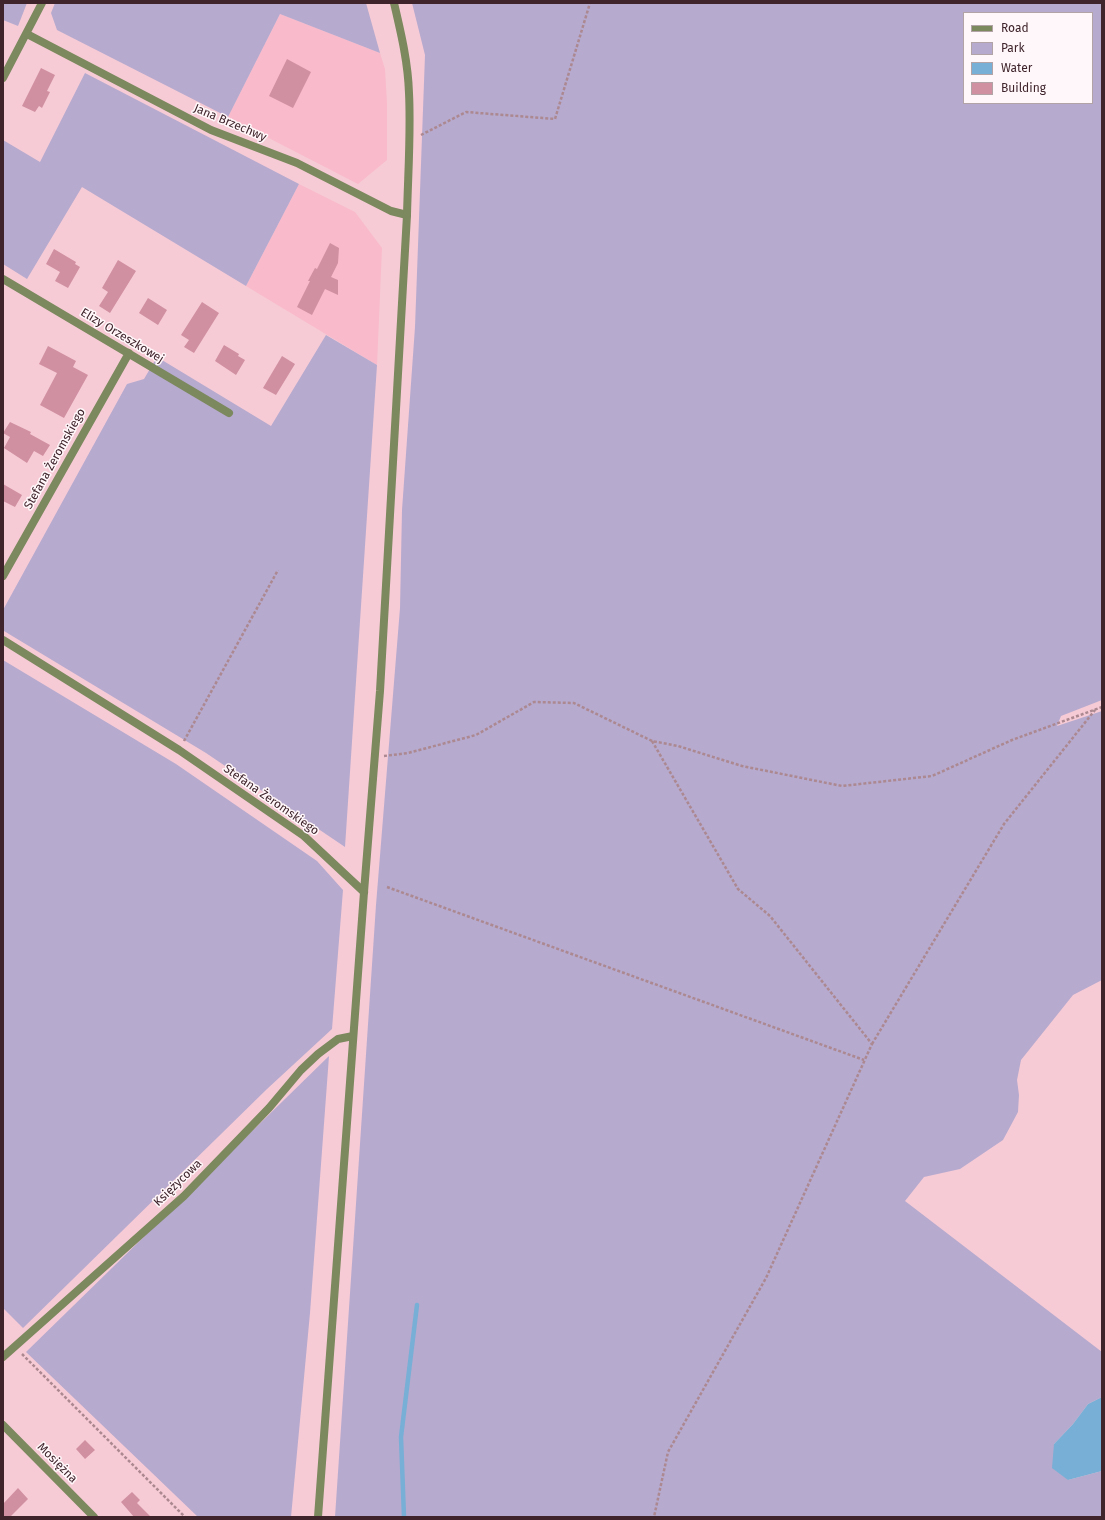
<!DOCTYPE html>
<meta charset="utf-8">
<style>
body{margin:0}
#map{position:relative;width:1105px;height:1520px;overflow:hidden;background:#f6cbd6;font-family:"Fira Sans",sans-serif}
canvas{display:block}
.frame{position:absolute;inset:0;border:4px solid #3f242c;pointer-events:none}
.legend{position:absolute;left:963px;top:12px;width:130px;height:92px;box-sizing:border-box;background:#fff7f9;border:1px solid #b2a3a7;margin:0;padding:5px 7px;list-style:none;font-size:12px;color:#3f242c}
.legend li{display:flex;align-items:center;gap:8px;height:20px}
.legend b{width:20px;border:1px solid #b2a3a7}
</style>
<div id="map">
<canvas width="1105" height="1520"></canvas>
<div class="frame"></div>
<ul class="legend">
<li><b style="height:5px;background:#7c885d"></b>Road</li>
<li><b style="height:11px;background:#b6aace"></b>Park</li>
<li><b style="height:11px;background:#78afd6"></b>Water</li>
<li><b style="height:11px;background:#d18fa2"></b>Building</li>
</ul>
</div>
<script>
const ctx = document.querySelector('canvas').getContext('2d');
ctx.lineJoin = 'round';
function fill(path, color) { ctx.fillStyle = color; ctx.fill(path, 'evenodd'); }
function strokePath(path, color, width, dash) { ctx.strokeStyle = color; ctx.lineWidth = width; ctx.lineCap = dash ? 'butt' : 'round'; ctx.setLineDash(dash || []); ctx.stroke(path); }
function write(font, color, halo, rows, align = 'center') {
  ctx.font = font + ' "Fira Sans",sans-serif'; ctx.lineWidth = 3; ctx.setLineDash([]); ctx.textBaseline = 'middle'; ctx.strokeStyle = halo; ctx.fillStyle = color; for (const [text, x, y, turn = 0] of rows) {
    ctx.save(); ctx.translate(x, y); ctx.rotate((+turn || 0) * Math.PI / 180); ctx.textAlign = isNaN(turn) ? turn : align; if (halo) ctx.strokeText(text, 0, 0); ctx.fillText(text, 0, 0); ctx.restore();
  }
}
const built = new Path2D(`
 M280 14 380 53 385 69 387 103V160L358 184 228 117Z
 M299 184 355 212 382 248 377 365 246 286Z`);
const green = new Path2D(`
 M3 3H27L18 26 3 20Z
 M55 3H366L380 53 280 14 228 117 57 30 51 13Z
 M412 3H1102V700L1061 716 1057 726 1102 711V980L1073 995 1021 1060 1017 1080 1019 1095 1018 1112 1003 1140 960 1169 924 1177 905 1201 1102 1352V1397L1088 1404 1073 1424 1054 1444 1068 1480 1102 1471V1517H335L376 905 400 608 402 510 415 327 425 55ZM964 13H1092V103H964Z
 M85 73 299 184 246 286 82 187 27 279 3 264V140L40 162Z
 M326 335 377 365 345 847 206 753 4 631 3 610 127 384 144 379 157 357 271 426Z
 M3 660 176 764 317 861 343 890 332 1029 267 1089 23 1328 3 1308Z
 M329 1056 310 1313 291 1517H198L26 1352Z`);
const water = new Path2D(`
 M1102 1397V1471L1068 1480 1052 1468 1054 1444 1073 1424 1088 1404Z`);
const stream = new Path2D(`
 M404 1517 401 1437 417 1305`);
const building = new Path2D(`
 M287 59 311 72 293 108 269 96Z
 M41 68 55 75 47 91 50 92 42 108 39 106 35 112 22 106Z
 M330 243 339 248 338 263 331 277 338 280V295L325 289 312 315 297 307 310 281H308L315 268 317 269Z
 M54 249 76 262 75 264 80 267 68 288 55 281 60 272 46 264Z
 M118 260 136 271 110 313 99 306 108 292 102 288Z
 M148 298 167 310 158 325 139 313Z
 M202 302 219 313 194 353 184 347 189 340 181 335Z
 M224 345 239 354 238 356 245 360 236 375 215 361Z
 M48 346 76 361 73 367 88 375 64 418 40 405 57 373 39 364Z
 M282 356 295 364 276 395 263 388Z
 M10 422 31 432 30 434 50 445 43 456 34 451 27 463 4 448 10 437 3 433Z
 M3 484 22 495 15 507 3 501Z
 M85 1440 95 1450 85 1459 76 1449Z
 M18 1488 28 1499 10 1517H3V1504Z
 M132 1492 140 1500 137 1503 151 1517H134L121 1502Z`);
const path = new Path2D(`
 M421 135 466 112 555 119 590 3
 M184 741 278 570
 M652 741 738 889 770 916 872 1044 766 1278 668 1452 654 1517
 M384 756 408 753 476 735 534 702 574 703 652 741 678 746 742 766 842 786 932 776 1012 740 1102 707
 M387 887 864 1060
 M872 1044 1004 824 1095 710
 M22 1354 185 1517`);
const minor = new Path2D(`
 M27 34 211 130 297 163 391 211 407 215
 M3 78 42 3
 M3 279 229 413
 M3 576 129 353
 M3 640 179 750 304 836 364 892
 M3 1357 184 1196 269 1108 301 1070 318 1054 338 1039 353 1036
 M3 1425 94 1517`);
const tertiary = new Path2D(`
 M318 1517 364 892 380 691 407 215C408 174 411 133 409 93 408 62 401 33 394 3`);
const streetNames = [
 ["Jana Brzechwy",230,123,23],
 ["Elizy Orzeszkowej",122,336,31],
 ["Stefana Żeromskiego",55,459,-61],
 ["Stefana Żeromskiego",271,800,35],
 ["Księżycowa",178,1183,-44],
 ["Mosiężna",57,1463,45]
];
fill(built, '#f9bacb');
fill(green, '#b6aace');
fill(water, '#78afd6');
strokePath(stream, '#78afd6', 4.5);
fill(building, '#d18fa2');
strokePath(path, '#ac8891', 2.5, [3, 2]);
strokePath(minor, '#7c885d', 8);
strokePath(tertiary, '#7c885d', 8);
write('12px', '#3f242c', '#fff7f9', streetNames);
</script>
